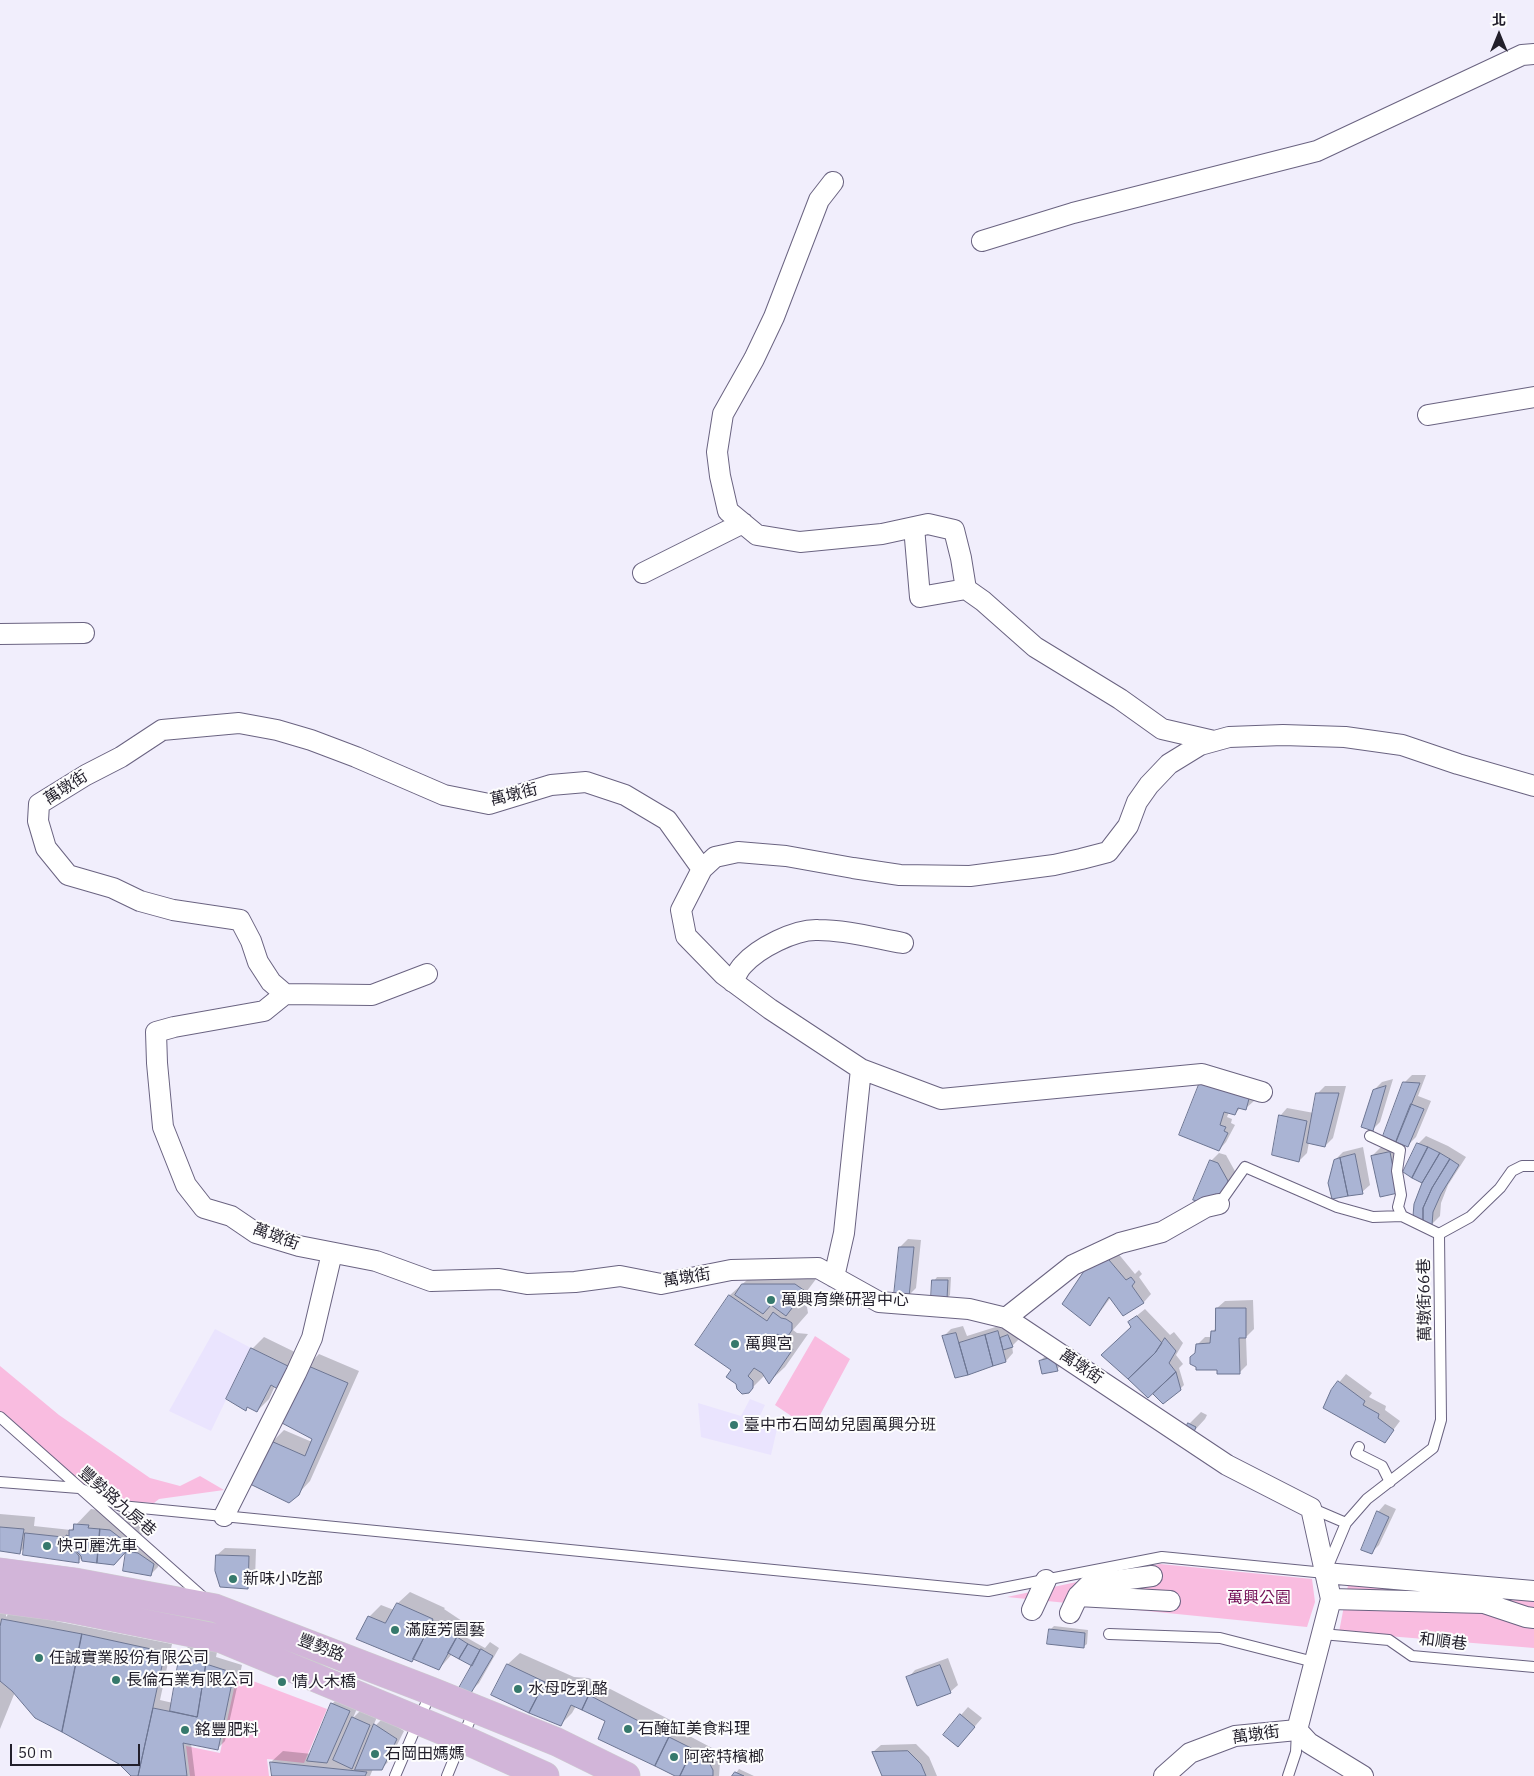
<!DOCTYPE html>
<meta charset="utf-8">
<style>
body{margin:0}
#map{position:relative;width:1534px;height:1776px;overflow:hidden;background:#f1eefc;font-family:"IBM Plex Sans","Noto Sans TC",sans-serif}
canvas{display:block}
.north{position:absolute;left:1474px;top:10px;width:50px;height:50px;-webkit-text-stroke:4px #fdfdfd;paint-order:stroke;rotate:0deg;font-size:14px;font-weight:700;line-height:20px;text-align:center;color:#221f2b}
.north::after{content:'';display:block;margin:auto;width:18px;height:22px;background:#221f2b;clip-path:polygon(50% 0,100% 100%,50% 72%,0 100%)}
.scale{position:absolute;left:10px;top:1744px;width:130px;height:22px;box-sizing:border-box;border:2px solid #221f2b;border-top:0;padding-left:6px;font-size:15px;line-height:18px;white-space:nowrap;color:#221f2b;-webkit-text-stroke:4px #fdfdfd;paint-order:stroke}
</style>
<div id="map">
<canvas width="1534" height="1776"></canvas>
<div class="north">北</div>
<div class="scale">50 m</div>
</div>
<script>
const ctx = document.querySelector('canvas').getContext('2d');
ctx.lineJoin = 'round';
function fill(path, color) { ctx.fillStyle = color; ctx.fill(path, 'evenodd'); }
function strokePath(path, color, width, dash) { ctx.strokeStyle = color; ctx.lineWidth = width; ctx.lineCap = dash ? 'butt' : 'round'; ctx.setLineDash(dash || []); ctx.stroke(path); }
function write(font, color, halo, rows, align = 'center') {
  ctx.font = font + ' "IBM Plex Sans","Noto Sans TC",sans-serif'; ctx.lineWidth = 4; ctx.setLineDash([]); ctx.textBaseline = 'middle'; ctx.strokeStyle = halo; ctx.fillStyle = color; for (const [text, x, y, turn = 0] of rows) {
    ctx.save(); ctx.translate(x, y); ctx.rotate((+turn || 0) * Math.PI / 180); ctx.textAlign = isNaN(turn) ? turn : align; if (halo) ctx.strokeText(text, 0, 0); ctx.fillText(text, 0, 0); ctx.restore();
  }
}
const built = new Path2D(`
 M215 1329 251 1348 211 1431 169 1411Z
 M750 1399 765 1405 757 1422 777 1429 771 1455 701 1437 698 1403 741 1416Z`);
const green = new Path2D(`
 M815 1336 850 1359 812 1430 775 1405Z
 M0 1366 59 1415 150 1478 180 1486 200 1476 224 1490 159 1499 154 1503 122 1501 79 1482 41 1446 0 1411Z
 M1160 1564 1312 1579 1315 1602 1307 1627 1007 1597Z
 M1348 1585 1534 1597V1648L1339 1632Z
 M237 1675 327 1709 304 1763 267 1759 269 1776H190L186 1746 220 1753Z`);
const shadow = new Path2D(`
 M1412 1075H1426L1418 1096 1431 1101 1416 1137 1408 1145 1404 1083Z
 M1393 1079 1380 1122 1373 1129 1374 1090 1382 1082Z
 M1325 1086H1346L1333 1138 1325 1146 1309 1142 1307 1153 1299 1161 1280 1116 1287 1108 1314 1113 1317 1094Z
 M1257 1088 1254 1101 1246 1108 1241 1107 1235 1114 1229 1112 1227 1117 1232 1119 1231 1123 1235 1125 1226 1142 1219 1150 1181 1134Z
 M1426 1136 1448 1146 1466 1157 1448 1185 1441 1203 1440 1216 1432 1224 1423 1182 1418 1144Z
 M1397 1145 1405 1184 1398 1192 1372 1156 1380 1148Z
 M1363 1147 1370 1185 1362 1192 1335 1160 1343 1152Z
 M1219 1153 1226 1155 1236 1173 1221 1196 1209 1203 1211 1161Z
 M908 1239 921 1240 916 1288 908 1296 900 1247Z
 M1112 1246 1135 1274 1139 1270 1142 1274 1139 1277 1151 1294 1144 1302 1123 1314 1111 1297 1097 1316 1090 1324 1088 1268Z
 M808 1272 816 1279 798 1303 803 1304 807 1307 808 1313 793 1330 797 1333 808 1334 785 1367 769 1382 765 1375 748 1392 733 1370 696 1345 730 1295 755 1273Z
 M937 1277H951L950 1295 947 1298 934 1281Z
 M1253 1300 1254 1329 1246 1337 1247 1365 1239 1373 1218 1368 1196 1352 1197 1345 1205 1337H1212V1332L1217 1327V1308L1225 1301Z
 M1145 1309 1170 1335 1174 1332 1183 1343 1176 1355 1183 1364 1179 1368 1184 1385 1180 1389H1159L1158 1387 1133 1327 1129 1322Z
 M1005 1324 1007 1332 1013 1326 1024 1334 1012 1346 1013 1353 1006 1361 956 1377 943 1337 951 1329 963 1326 967 1336Z
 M264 1337 303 1356 275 1386 269 1399 257 1411 249 1406 246 1409 252 1349Z
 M1052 1349 1069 1358 1057 1369 1040 1361Z
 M319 1354 359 1371 310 1481 298 1494 272 1442 284 1430 312 1442 314 1438 307 1366Z
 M1346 1374 1372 1393 1369 1397 1386 1406 1385 1410 1400 1421 1385 1441 1332 1391Z
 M1201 1412 1207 1415 1205 1419 1194 1431 1189 1424Z
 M1385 1504 1396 1509 1379 1545 1371 1553 1378 1512Z
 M91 1509 126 1514 146 1529 134 1544 146 1546 161 1556 158 1567 151 1574 124 1570 128 1550 114 1564 83 1557 78 1561 25 1547 20 1552 0 1550V1514L35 1517 34 1526 71 1530Z
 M225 1548 256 1549 255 1580 248 1587 217 1555Z
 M410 1592 445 1608 444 1609 468 1625 462 1635 485 1648 490 1642 499 1648 479 1683 471 1691 476 1661 452 1654 439 1669 369 1617 381 1605 394 1610 398 1603Z
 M0 1612 6 1613V1617L10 1612 172 1644 160 1700 173 1703 181 1654 193 1642 218 1647 216 1657 242 1665 225 1741 217 1749 191 1743 195 1776H133L120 1763 15 1692 0 1729Z
 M1054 1626 1088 1630 1087 1644 1083 1647 1050 1630Z
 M520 1653 574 1677 589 1678 680 1725 678 1730 712 1748 720 1762 719 1776H678L607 1720 576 1706 572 1713 560 1725 492 1695 508 1664Z
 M948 1658 958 1685 950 1692 908 1678 915 1670Z
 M344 1692 361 1699 353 1718 361 1710 377 1717 372 1729 383 1718 404 1731 389 1761 381 1769H373L370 1776H273L271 1762 283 1751 312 1754 332 1704Z
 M968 1707 982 1718 958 1746 961 1715Z
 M916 1744 929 1757 937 1776H883L873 1752 881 1745Z
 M739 1769 754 1776H734Z`);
const building = new Path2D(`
 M1200 1082 1250 1095 1246 1110 1238 1108 1235 1115 1224 1112 1220 1125 1226 1127 1224 1131 1228 1133 1219 1151 1179 1135Z
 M1403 1082 1420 1083 1396 1142 1383 1136Z
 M1386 1086 1373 1131 1361 1127 1373 1090Z
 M1316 1093H1339L1325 1147 1307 1143Z
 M1411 1104 1424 1109 1408 1147 1396 1142Z
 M1279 1115 1307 1121 1299 1162 1272 1155Z
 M1417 1143 1428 1147 1412 1178 1403 1172Z
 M1428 1147 1440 1153 1422 1183 1412 1178Z
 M1390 1152 1398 1193 1380 1197 1371 1156Z
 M1440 1153 1450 1159 1432 1188 1423 1208V1221L1413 1216 1414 1204 1422 1183Z
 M1355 1154 1363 1194 1348 1196 1340 1158Z
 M1340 1158 1348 1196 1332 1199 1328 1183 1334 1160Z
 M1450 1159 1459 1165 1441 1194 1433 1212 1432 1225 1423 1221V1208L1432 1188Z
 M1210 1160 1218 1163 1228 1181 1221 1197 1215 1194 1210 1204 1193 1200Z
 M899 1247H914L909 1297 894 1295Z
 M1103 1253 1126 1280 1131 1277 1135 1282 1132 1286 1144 1303 1123 1316 1109 1297 1090 1326 1062 1304 1086 1268Z
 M932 1280H948L947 1299H931Z
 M742 1284H795L805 1291 786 1316 771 1305 763 1314 735 1295Z
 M729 1295 767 1321 773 1312 781 1318 786 1319 792 1323V1330L788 1336 782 1337 777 1334 771 1342 781 1349H793L769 1384 762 1373 754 1368 748 1376 753 1381V1388L749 1393 742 1394 737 1389 736 1384 726 1377 731 1370 695 1345Z
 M1216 1308H1246V1338H1239L1240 1374H1217V1370H1196V1367L1190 1364V1357L1195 1353 1196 1344 1210 1343 1211 1331H1215Z
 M1137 1316 1162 1343 1155 1353 1128 1379 1101 1355 1131 1327 1128 1322Z
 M998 1331 1006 1362 993 1366 985 1335Z
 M956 1333 968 1375 955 1378 942 1336Z
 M985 1335 993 1366 968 1375 959 1343Z
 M1008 1335 1013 1347 1003 1350 1000 1338Z
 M1165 1338 1176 1351 1169 1363 1176 1372 1148 1398 1128 1379 1155 1353Z
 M251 1348 292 1368 281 1391 271 1385 257 1412 247 1407 246 1411 226 1399Z
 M1054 1357 1058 1371 1042 1374 1039 1361Z
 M306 1365 348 1383 299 1495 289 1503 250 1484 271 1441 305 1456 312 1439 282 1423Z
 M1176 1372 1181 1390 1163 1404 1153 1394Z
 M1338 1381 1365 1401 1363 1405 1379 1414 1378 1418 1394 1430 1385 1443 1323 1408 1331 1390Z
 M1188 1423 1196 1427 1194 1432 1186 1428Z
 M1377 1511 1389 1517 1372 1554 1361 1550Z
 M74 1524 89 1525 88 1528 100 1529 97 1563 82 1561 81 1556 66 1541V1535L69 1536V1530H73Z
 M0 1527 24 1529 20 1554 0 1551Z
 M100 1529 110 1530 131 1546 114 1565 97 1563Z
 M25 1533 63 1537 79 1556V1563L23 1555Z
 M126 1551 138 1553 154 1564 151 1576 123 1571Z
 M216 1555 249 1556 248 1589 220 1587 215 1571Z
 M397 1603 433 1619 412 1662 356 1639 368 1616 385 1623Z
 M2 1619 82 1634 62 1732 35 1718 12 1691 0 1681V1627Z
 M433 1621 457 1637 439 1670 413 1659Z
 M1049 1629 1085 1633 1084 1648 1047 1644Z
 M82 1634 165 1652 138 1776H131L119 1764 62 1732Z
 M457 1637 468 1644 459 1659 448 1653Z
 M468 1644 480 1650 472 1666 459 1659Z
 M481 1649 493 1656 471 1693 459 1688Z
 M180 1653 207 1658 197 1717 170 1711Z
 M206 1664 234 1673 218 1750 183 1743 187 1776H138L153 1708 197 1717Z
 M507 1664 545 1682 529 1713 491 1695Z
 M940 1665 951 1693 917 1706 906 1677Z
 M545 1682 562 1689H577L589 1695 582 1710 571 1705 561 1726 529 1713Z
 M589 1695 669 1737 655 1766 598 1739 605 1721 582 1710Z
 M331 1703 350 1711 327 1763 307 1761Z
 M960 1714 975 1727 958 1747 943 1735Z
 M352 1717 370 1725 352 1769 333 1760Z
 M374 1724 397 1739 382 1770H355Z
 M669 1737 693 1749 680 1776H675L655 1766Z
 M693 1749 705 1755 713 1770V1776H680Z
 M908 1751 921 1764 926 1776H882L872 1752Z
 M270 1762 367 1772 365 1776H272Z
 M735 1772 744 1776H732Z`);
const lane = new Path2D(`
 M1370 1136 1400 1150 1397 1171 1401 1195 1398 1207 1402 1216
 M1439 1234 1470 1217 1500 1188 1512 1171 1522 1166H1534
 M0 1417 205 1599
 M1359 1447 1356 1453 1382 1466 1390 1482
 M0 1482 79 1488 121 1506 988 1591 1162 1557 1325 1573 1346 1523 1367 1499 1433 1448 1441 1420 1439 1234 1402 1216 1373 1217 1337 1207 1245 1167 1219 1204
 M1311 1508 1346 1523
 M1109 1634 1220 1638 1314 1662
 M1322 1634 1389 1640 1412 1656 1534 1667
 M395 1776 431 1692
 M447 1776 474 1710
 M1288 1776 1296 1752 1297 1731`);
const street = new Path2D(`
 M833 182 819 200 774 317 754 359 723 414 717 452 720 476 728 511 757 535 800 542 882 534 928 524 954 530 961 558 966 589 983 601 1035 647 1120 699 1162 729 1214 741
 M982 241 1073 213 1317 151 1522 55 1534 54
 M1428 415 1534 397
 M914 527 920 597 966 589
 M643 573 743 523
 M0 634 84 633
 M702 869 667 820 625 795 586 782 551 785 489 804 444 795 356 757 311 740 277 730 239 723 162 730 121 757 86 775 39 804 38 821 46 848 68 875 113 888 140 901 173 910 240 920 251 941 258 962 271 982 285 994 264 1011 174 1027 156 1032 157 1063 163 1127 186 1185 204 1208 231 1216 256 1233 299 1246 376 1261 431 1281 499 1279 527 1284 575 1282 620 1276 661 1284 731 1270 818 1268 879 1302 969 1309 1006 1318 1227 1465 1311 1508 1331 1599 1297 1730 1235 1736 1190 1753 1164 1776
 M733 982C736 976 738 970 743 965 758 948 795 929 818 930 846 930 875 938 903 943
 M285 994 372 995 427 974
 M861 1069 941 1099 1202 1074 1262 1092
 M834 1277 844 1233 861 1069 770 1009 724 975 686 936 681 910 702 869 715 857 738 852 786 856 853 868 900 875 970 876 1054 865 1081 859 1108 852 1128 826 1137 802 1149 785 1169 764 1200 745 1229 737 1283 735 1345 737 1402 745 1458 764 1534 786
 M1006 1318 1073 1265 1120 1243 1162 1232 1206 1207 1219 1204
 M224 1516 296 1373 312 1338 332 1253
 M1325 1573 1534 1591
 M1078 1596 1090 1584 1152 1576
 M1331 1599 1484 1603 1526 1617 1534 1618
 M1032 1610 1046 1580
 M1070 1613 1078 1596 1170 1601
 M1297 1730 1309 1743 1363 1776`);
const primary = new Path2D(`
 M0 1572 75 1582 215 1608 431 1691 557 1742 626 1776
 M0 1599 67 1608 222 1639 463 1739 545 1776`);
const markers = [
 [771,1300,5,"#36796c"],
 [735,1344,5,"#36796c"],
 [734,1425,5,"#36796c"],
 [47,1546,5,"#36796c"],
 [233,1579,5,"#36796c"],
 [395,1630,5,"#36796c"],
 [39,1658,5,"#36796c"],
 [116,1680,5,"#36796c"],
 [282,1682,5,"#36796c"],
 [518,1689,5,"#36796c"],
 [628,1729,5,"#36796c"],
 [185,1730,5,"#36796c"],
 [375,1754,5,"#36796c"],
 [674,1757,5,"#36796c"]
];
const streetNames = [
 ["萬墩街",66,788,-33],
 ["萬墩街",514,795,-14],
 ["萬墩街",276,1237,20],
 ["萬墩街",687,1278,-9],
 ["萬墩街66巷",1425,1300,-91],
 ["萬墩街",1081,1367,34],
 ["豐勢路九房巷",117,1502,41],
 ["和順巷",1443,1642,7],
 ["豐勢路",321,1648,21],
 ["萬墩街",1256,1735,-8]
];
const poiNames = [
 ["萬興育樂研習中心",781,1300],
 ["萬興宮",745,1344],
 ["臺中市石岡幼兒園萬興分班",744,1425],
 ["快可麗洗車",57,1546],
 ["新味小吃部",243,1579],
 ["滿庭芳園藝",405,1630],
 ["任誠實業股份有限公司",49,1658],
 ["長倫石業有限公司",126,1680],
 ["情人木橋",292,1682],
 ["水母吃乳酪",528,1689],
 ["石醃缸美食料理",638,1729],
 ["銘豐肥料",195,1730],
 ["石岡田媽媽",385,1754],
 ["阿密特檳榔",684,1757]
];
const parkNames = [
 ["萬興公園",1259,1598]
];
fill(built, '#eae4fe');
fill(green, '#f9bce0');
fill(shadow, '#0003');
fill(building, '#aab4d4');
strokePath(building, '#6c7592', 1);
strokePath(lane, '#6a6381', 12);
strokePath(street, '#6a6381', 22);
strokePath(primary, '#ceced0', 29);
strokePath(lane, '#fff', 10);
strokePath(street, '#fff', 20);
strokePath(primary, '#d2b5d9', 28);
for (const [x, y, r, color] of markers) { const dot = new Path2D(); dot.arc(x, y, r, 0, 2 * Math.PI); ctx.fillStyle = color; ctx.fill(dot); strokePath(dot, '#fdfdfd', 2); }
write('16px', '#221f2b', '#fdfdfd', streetNames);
write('16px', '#221f2b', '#fdfdfd', poiNames, 'left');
write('16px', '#741057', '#fdfdfd', parkNames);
</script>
